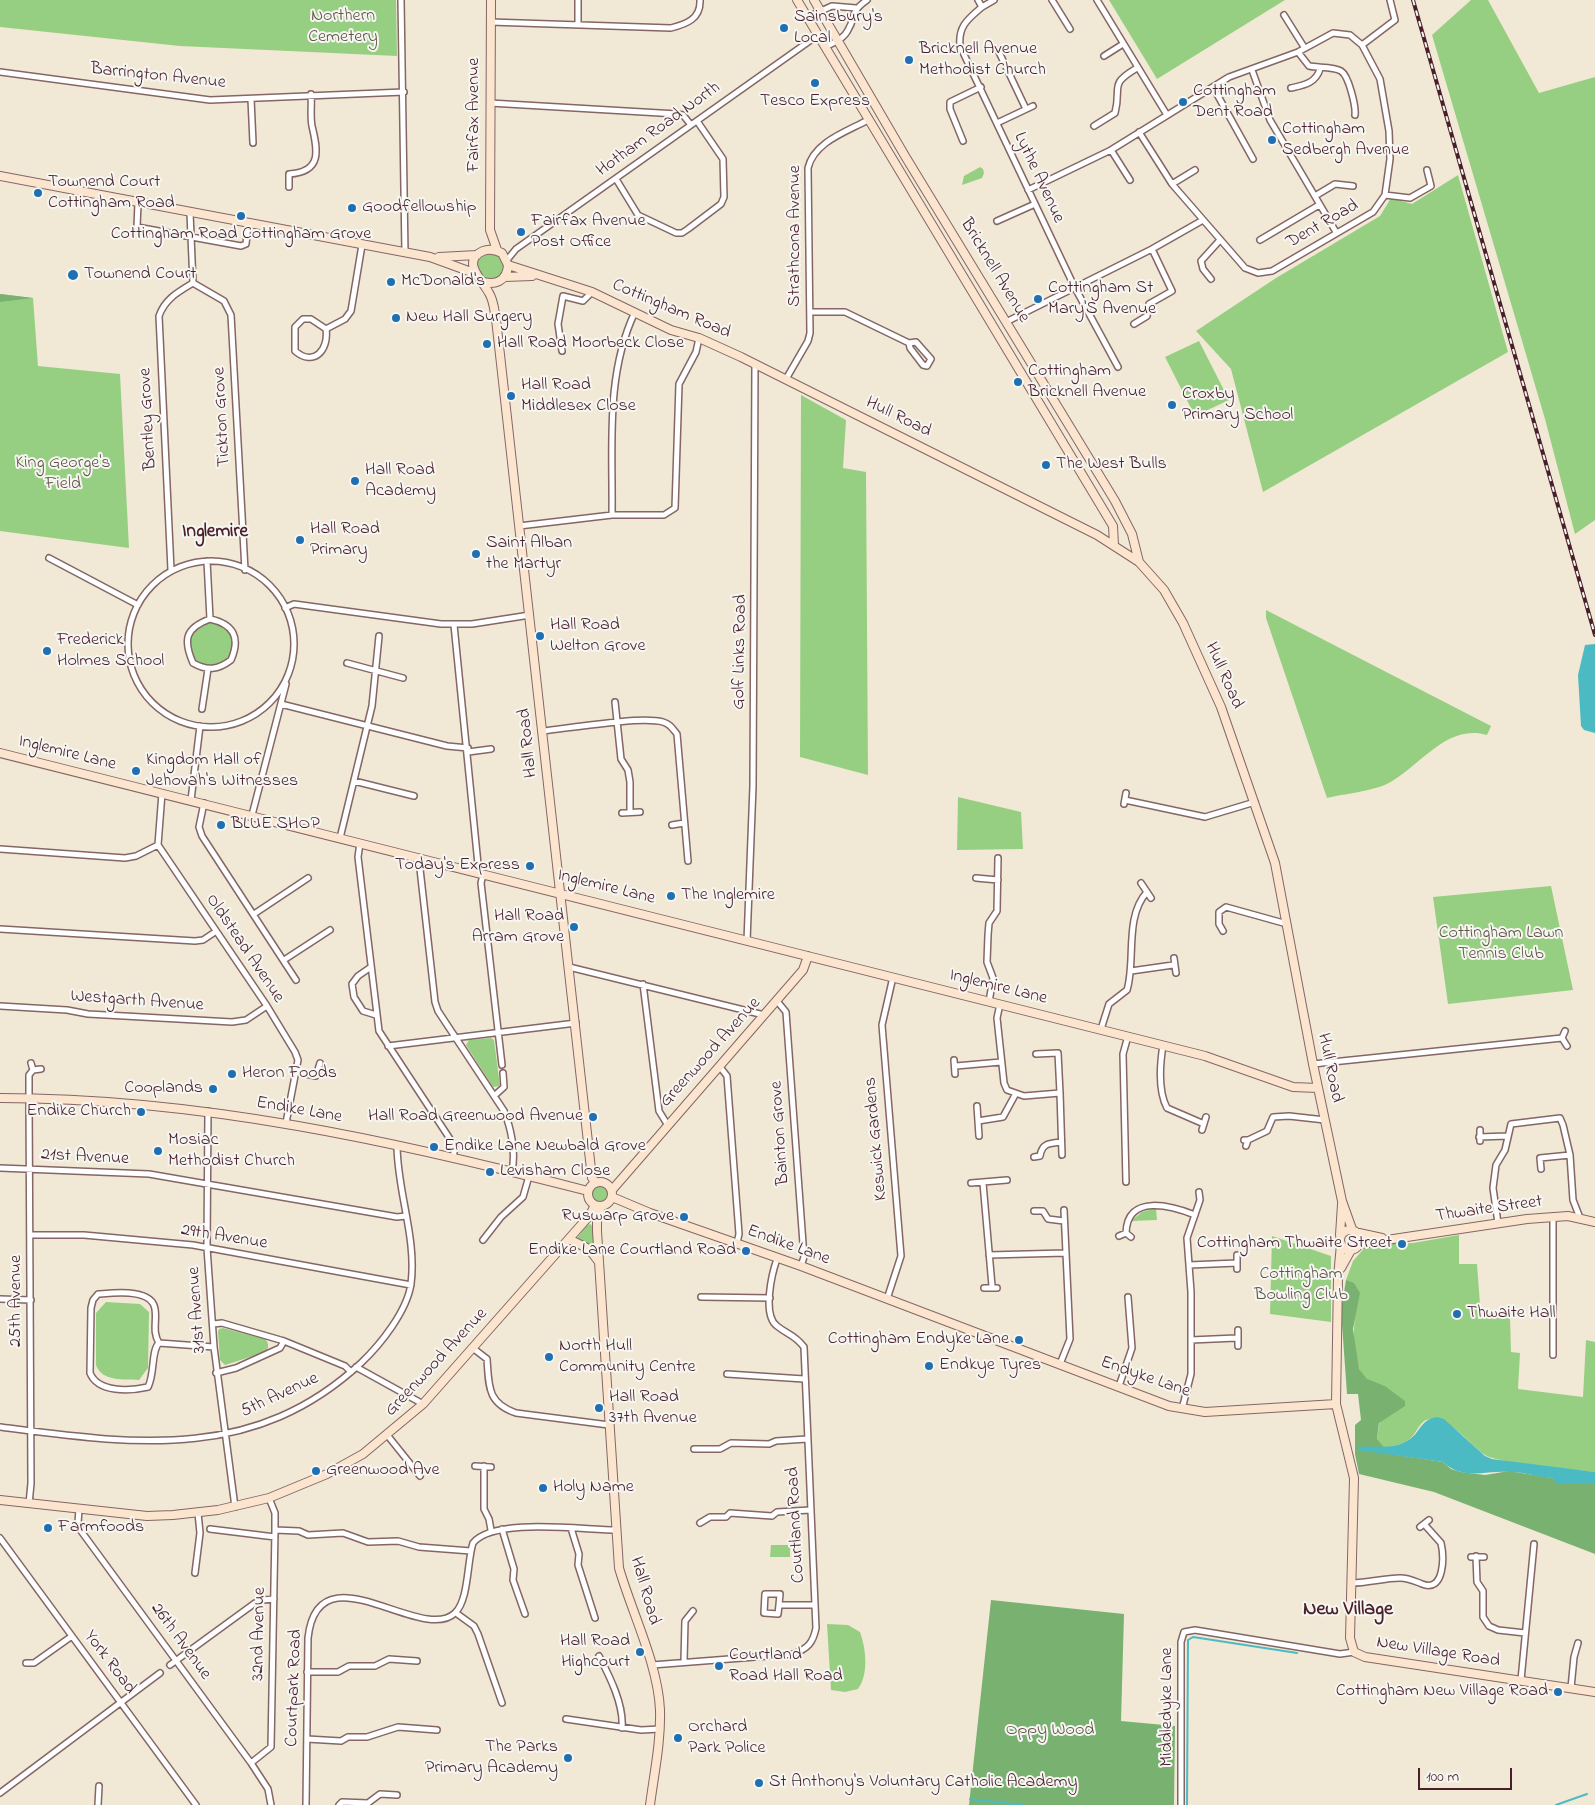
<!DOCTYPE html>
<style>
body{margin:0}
#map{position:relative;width:1595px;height:1805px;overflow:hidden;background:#f1e9d5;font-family:"Indie Flower",sans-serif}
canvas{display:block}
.scale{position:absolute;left:1418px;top:1768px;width:94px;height:22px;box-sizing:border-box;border:2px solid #4a1f2b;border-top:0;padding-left:6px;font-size:15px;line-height:18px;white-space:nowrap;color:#4a1f2b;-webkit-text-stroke:4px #f6f6f2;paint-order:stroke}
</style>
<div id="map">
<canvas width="1595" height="1805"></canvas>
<div class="scale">100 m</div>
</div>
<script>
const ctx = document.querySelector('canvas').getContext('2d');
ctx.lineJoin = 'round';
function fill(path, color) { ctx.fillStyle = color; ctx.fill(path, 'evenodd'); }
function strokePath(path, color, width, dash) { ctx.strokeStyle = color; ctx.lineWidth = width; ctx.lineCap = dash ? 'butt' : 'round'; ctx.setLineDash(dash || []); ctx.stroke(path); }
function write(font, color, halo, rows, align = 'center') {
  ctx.font = font + ' "Indie Flower",sans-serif'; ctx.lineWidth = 4; ctx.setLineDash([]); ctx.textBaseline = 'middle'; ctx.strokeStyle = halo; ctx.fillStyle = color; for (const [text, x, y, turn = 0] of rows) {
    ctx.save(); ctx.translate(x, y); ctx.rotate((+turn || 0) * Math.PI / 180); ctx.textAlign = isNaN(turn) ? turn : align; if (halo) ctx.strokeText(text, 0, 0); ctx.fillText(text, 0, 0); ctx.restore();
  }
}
const green = new Path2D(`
 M0 0H396L397 56 180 46 0 27Z
 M1109 0H1285L1157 79Z
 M1471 0H1488L1539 93 1595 77V520L1575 534 1545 419 1432 35Z
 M980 167 983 169 984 173 982 178 962 185 964 176Z
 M1458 175 1508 352 1263 492 1231 369 1196 331 1276 278 1380 216 1391 198 1412 204Z
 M477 266a14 14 0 1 1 28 0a14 14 0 1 1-28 0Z
 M0 294 33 298 38 366 120 374 129 548 0 531Z
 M1199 341 1229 400 1195 416 1165 357Z
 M801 395 846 420 843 468 866 472 868 775 800 757Z
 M1266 610 1491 726 1487 735C1446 723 1420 767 1387 784 1372 791 1344 794 1327 798L1266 618Z
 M189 645a22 22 0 1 1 44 0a22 22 0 1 1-44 0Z
 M958 797 1021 812 1023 849 957 850Z
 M1551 886 1573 990 1448 1004 1433 897Z
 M491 1038 494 1040 500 1086 493 1087 466 1045 469 1040Z
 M592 1194a8 8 0 1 1 16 0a8 8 0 1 1-16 0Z
 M1156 1208 1157 1220 1131 1221 1142 1212Z
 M591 1224 595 1233 597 1253 591 1246 577 1238 587 1225Z
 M1459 1235V1264H1477L1481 1318 1510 1316 1511 1352 1520 1353 1518 1389 1583 1397 1586 1340 1595 1342V1472C1576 1470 1497 1463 1485 1455 1468 1443 1453 1420 1431 1419 1421 1419 1418 1430 1412 1437 1405 1444 1394 1446 1384 1448L1377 1439 1385 1386C1379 1384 1371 1383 1366 1379 1348 1364 1354 1313 1359 1293L1346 1280 1353 1261 1367 1245 1413 1243Z
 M1272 1236 1331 1256V1322L1270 1314Z
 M106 1302 140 1304 149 1312 148 1368 139 1380C124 1379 102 1382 96 1365V1313Z
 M223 1328 265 1339C269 1343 269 1347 266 1352L225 1365 220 1360 218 1332 219 1329Z
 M771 1545H790V1557H770Z
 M827 1624 848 1625 860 1632C866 1649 869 1674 858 1689L845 1692 831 1690Z`);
const forest = new Path2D(`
 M0 294 33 298 0 302Z
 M1346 1280 1354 1283 1360 1293 1353 1329 1359 1369 1367 1379 1385 1386 1405 1401V1406L1379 1423 1377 1439 1390 1454 1443 1462 1451 1469 1461 1472 1485 1475 1509 1471 1552 1478 1560 1483H1595V1554L1434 1492 1359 1474 1355 1454V1425L1361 1420 1358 1394H1347L1341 1310Z
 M991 1600 1124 1614 1121 1721 1175 1726 1174 1805H969Z`);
const water = new Path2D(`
 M1595 644V733L1584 730 1581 726 1578 675 1585 645Z
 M1437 1417 1444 1419 1485 1456 1492 1459 1595 1472V1483H1557L1552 1478C1538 1477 1525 1472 1510 1472 1485 1470 1464 1481 1443 1462L1358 1450V1447C1374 1445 1389 1450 1405 1442 1421 1435 1418 1420 1437 1417Z`);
const stream = new Path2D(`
 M970 1799 1022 1805
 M1187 1805 1188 1640 1193 1637 1297 1653
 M1556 1805 1587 1794`);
const street = new Path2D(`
 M401 0 405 253
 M978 0 982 7 994 0
 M1052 0 1070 29
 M1097 0 1167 115
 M982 7C968 19 958 26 960 46L1074 286 1118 367
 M1284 15 1304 47
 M808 17 832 6 856 8
 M490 22 671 28C686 24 701 19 700 0
 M578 24V0
 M1362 45 1395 20 1390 0
 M825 47C833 43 844 39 848 30 857 15 849 13 867 0
 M998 50 1026 109
 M1298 52 1309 66C1318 68 1333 66 1341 71 1349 76 1356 107 1355 115
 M1104 56 1123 44
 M1252 70 1270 120 1336 232
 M0 72 210 100 404 92
 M1213 87 1253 159
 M1291 88C1304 85 1316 83 1320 69
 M251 99 253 143
 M490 103 677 114 683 115 691 125
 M997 123 1033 106
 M1094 126 1115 113C1122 86 1108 85 1137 68
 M963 141 950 109V102L981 87
 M1111 150 1130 180
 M616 179 638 215 676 233H682L688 229 721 204 724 197 723 159 697 121
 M1172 184 1195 170
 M289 187V174C322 172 318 151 312 126 310 116 312 104 311 94
 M1028 190 1111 150 1229 77 1298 52 1333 33 1350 35 1362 45 1380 79 1389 131 1390 159 1385 195 1373 212 1272 271 1258 273 1245 268 1172 184 1139 132
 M1385 195 1410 198 1431 186 1427 170
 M1315 196 1335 184 1353 186
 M138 203 137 227 241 246 246 244 248 224
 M190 213 193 283
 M997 221 1035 204
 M1260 240 1319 205
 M507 260 516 249 818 35
 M1211 279 1203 269 1201 261 1220 240
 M193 283 224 301 231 315 245 570
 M810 312H845L909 343 916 342 931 359 927 366 923 365 910 348 909 343
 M1006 322 1152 249 1203 220
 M1134 324 1147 316 1149 304 1172 291 1152 249
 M326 329 311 319H303L295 327V351C314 367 329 350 326 329L345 319 351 311 362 245
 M562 351 558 324 563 296 583 301 592 292
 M786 379 808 341 810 333 808 168C814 142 846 132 868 120
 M612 515C613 447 605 375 635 312
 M519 526 612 515H664L675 508 679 384 696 352 699 338
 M49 558 138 605
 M207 561 210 619C233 624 241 637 231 660 218 670 207 671 193 663 183 640 185 628 210 619
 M128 644a83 83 0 1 1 166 0a83 83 0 1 1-166 0Z
 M171 570 159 316C165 299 178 292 193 283
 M285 608 294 604 441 624H472L530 615
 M454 625 479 874
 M347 663 403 678
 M615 702 621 759 628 770 630 782V812
 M281 704 447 746 468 748
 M202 709 208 669
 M543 731C570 728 641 716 663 722 670 724 672 728 677 734L688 861
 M468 752 491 749
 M354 781 414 796
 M162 793 158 845 267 1006 295 1052 298 1060 286 1123
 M191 800 200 726
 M1125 800 1205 817 1255 802
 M204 803 199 827 202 836 296 980
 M1124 804 1126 793
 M622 813 640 812
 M252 815 286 684
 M672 825 684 823
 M340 838 372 706 379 636
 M360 843 358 857 379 1031 452 1142 455 1148 453 1157
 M0 849 125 858 136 856 158 845
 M421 859 420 869 435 1002 438 1011 504 1111C511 1128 516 1152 512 1171
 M483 875 481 883 502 1065
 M976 878 998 880
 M1141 883 1151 898
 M254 914 308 878
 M0 929 195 941 203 940 215 932
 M1223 931 1219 924V912L1226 907 1287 924
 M747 941 753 786 755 364
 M1174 958 1176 973
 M284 960 330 930
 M371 967 358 976 352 984 354 997 363 1011 376 1015
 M569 967 764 1015
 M1131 971 1173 965
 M643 984 659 1111 667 1124
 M777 1001 786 1012 804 1257 801 1266
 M989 1002 993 978 987 962 988 935 989 923 997 911 998 858
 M1000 1004 997 1018 1004 1083 1007 1090 1024 1096 1060 1093 1062 1155
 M0 1006 67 1010 88 1014 232 1022 246 1020 267 1006
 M1101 1029 1109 1004 1127 990C1136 961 1124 917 1147 892
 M1565 1031 1562 1038 1567 1046
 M1163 1045C1160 1064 1158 1091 1167 1108L1204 1124
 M388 1046 576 1023
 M1036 1054 1058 1053 1060 1093
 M954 1060 955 1074
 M31 1063 33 1070 41 1069
 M1313 1064 1562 1038
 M956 1066 1001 1062
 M720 1067 727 1076 739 1234 737 1243
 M296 1072 316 1076 320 1063
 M494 1096 504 1087 503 1073
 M977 1106 979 1136
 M208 1111 207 1248 214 1347 235 1507
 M978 1121 1003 1117 1015 1095
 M1202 1130 1206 1117
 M1480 1130V1141
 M1479 1137 1507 1136
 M1244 1140H1248L1246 1146
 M1248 1140 1267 1131 1273 1117 1289 1116 1325 1120
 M1034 1157 1040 1156C1042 1143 1050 1143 1061 1142
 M0 1168 149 1174 397 1217 406 1216
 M1541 1169 1540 1158 1570 1155
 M1126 1182 1123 1054 1128 1036
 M971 1183 1007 1180
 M983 1183 992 1286
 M1034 1211H1043L1048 1219 1064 1221
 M1498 1223 1493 1188 1496 1165 1505 1150 1511 1124 1560 1118 1563 1125 1570 1155 1573 1200 1580 1218
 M1126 1233C1127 1193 1172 1206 1195 1215
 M31 1235H84L193 1245 411 1285
 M1119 1236 1126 1233 1131 1237
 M483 1240 501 1217 523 1197 529 1176
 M989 1255 1065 1253
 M1237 1255V1269
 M1189 1265 1237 1263
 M984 1288H997
 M98 1294C114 1293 152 1288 155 1309 157 1321 152 1332 159 1343 151 1350 155 1374 148 1387 130 1391 98 1393 90 1373L91 1308 93 1300Z
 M701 1297 770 1298
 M0 1299 31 1300
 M887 1299 901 1256 882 1025 893 977
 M213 1324 222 1323 284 1341 345 1366 351 1372
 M1191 1340 1236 1338
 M159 1343 214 1347
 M1238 1346V1330
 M474 1349 487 1359C489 1386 487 1403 516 1413L609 1425
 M1553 1355V1217
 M1060 1364 1070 1339 1064 1210
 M356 1367 423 1404
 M216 1373 236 1368 280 1348 284 1341
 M727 1374 804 1379
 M1119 1386 1132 1348 1128 1297
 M1182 1409 1191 1374V1292L1187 1238 1200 1200 1199 1192
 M0 1427C133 1444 253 1463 361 1363 381 1344 407 1311 411 1284 417 1238 397 1191 397 1145
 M388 1436 420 1476
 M694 1449H720L731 1443 769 1444 776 1441 807 1439
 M475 1466 491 1467
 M484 1466V1509L489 1519 491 1530
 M29 1504 31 1483 29 1098V1075L33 1070
 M79 1509 78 1523 81 1531 251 1763 268 1789 271 1805
 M700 1523 710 1517H726L730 1513 772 1516 777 1512 810 1510
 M1420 1527 1429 1520
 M571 1528 579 1554 578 1565 595 1618
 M210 1529 275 1537
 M502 1529 514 1569 513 1580 525 1614
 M275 1530 299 1531 308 1535 343 1533 368 1542 398 1541 419 1547 471 1551
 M0 1538 196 1805
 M1476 1556 1477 1582 1483 1591V1617L1489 1626 1498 1630 1525 1633
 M1471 1557H1484
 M195 1573 200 1533 198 1513
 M1352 1583C1368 1583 1384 1578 1400 1578 1409 1578 1414 1581 1422 1584 1445 1593 1444 1556 1441 1543L1424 1524
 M779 1605 780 1594H765L764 1613 778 1614 779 1605H815
 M456 1613 474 1626 478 1634 502 1703
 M599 1656C610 1677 624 1705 622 1728
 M684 1661 685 1621 693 1611
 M26 1663H34L72 1636
 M170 1665 255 1603 262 1600 274 1599
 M652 1665 794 1654C808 1648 813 1643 816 1628L804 1347C794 1334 788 1335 777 1326 762 1315 772 1273 777 1259
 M307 1672H338L349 1666H375L389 1659 417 1661
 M1521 1680 1534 1544
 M1571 1688 1574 1657 1578 1643
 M566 1719 641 1730 660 1729
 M307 1739 341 1741 348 1737H367L398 1727 437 1730
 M251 1763 271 1747 275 1530V1513L269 1498
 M0 1793 160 1673
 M98 1805 99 1786
 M306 1805 308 1638C318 1546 421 1645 455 1613 469 1600 467 1561 473 1543 494 1517 583 1530 616 1530
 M339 1805 342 1802 368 1803 380 1794 397 1795
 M1181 1805V1642L1184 1632 1195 1630 1340 1654 1354 1652`);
const secondary = new Path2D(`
 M491 0 490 230 497 250
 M797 0 1113 526 1114 545
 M814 0 905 156 1115 501 1132 534 1139 562
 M0 176 430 257 474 273
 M439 257 477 255
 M508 265 592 292 671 330 699 338 741 357 1097 535 1139 562 1164 590 1183 623 1221 707 1275 863 1313 1064 1342 1201 1352 1229
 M505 277 532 276
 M480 281C494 286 507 282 508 265L502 253C496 250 490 248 483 251 460 261 483 281 489 293 494 301 494 310 496 319L592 1178 596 1183
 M0 753 1205 1056 1293 1087 1318 1088
 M0 1098C200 1098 395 1141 588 1191
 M588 1194a12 12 0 1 1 24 0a12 12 0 1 1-24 0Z
 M612 1190 803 970 808 956
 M612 1197 650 1213 801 1266 1169 1406 1205 1412 1336 1404
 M601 1206 597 1219V1231L619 1568C632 1613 658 1664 660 1710 661 1742 654 1774 650 1805
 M1340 1240a10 10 0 1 1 20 0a10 10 0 1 1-20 0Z
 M1359 1233 1382 1238
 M1340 1235 1342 1204
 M569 1239 589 1249 599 1262
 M1341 1244 1338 1277 1336 1404 1354 1478 1350 1638 1354 1652 1365 1657 1595 1692
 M1360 1244 1527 1219 1568 1216 1595 1222
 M1341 1268 1351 1250
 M0 1500 147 1516 173 1515 218 1510 269 1498 327 1474 363 1454 423 1404 590 1215 595 1205`);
const rail = new Path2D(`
 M1413 0 1595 635`);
const markers = [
 [784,28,5,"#1f6fb2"],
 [909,60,5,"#1f6fb2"],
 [815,83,5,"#1f6fb2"],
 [1183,102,5,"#1f6fb2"],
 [1272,140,5,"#1f6fb2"],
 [38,193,5,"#1f6fb2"],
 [352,208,5,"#1f6fb2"],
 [241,216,5,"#1f6fb2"],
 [521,232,5,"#1f6fb2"],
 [73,275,6,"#1f6fb2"],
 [391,282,5,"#1f6fb2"],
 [1038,299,5,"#1f6fb2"],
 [396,318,5,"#1f6fb2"],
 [487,344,5,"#1f6fb2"],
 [1018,382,5,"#1f6fb2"],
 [511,396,5,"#1f6fb2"],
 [1172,405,5,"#1f6fb2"],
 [1046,465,5,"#1f6fb2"],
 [355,481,5,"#1f6fb2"],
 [300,540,5,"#1f6fb2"],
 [476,554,5,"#1f6fb2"],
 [540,636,5,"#1f6fb2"],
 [47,651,5,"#1f6fb2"],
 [136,771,5,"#1f6fb2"],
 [221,825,5,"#1f6fb2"],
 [530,866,5,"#1f6fb2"],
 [671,896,5,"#1f6fb2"],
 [574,927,5,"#1f6fb2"],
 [232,1074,5,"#1f6fb2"],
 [213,1089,5,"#1f6fb2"],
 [141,1112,5,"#1f6fb2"],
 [593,1117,5,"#1f6fb2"],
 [434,1147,5,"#1f6fb2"],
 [158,1151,5,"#1f6fb2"],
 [490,1172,5,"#1f6fb2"],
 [684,1217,5,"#1f6fb2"],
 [1402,1244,5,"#1f6fb2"],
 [746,1251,5,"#1f6fb2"],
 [1457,1314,5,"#1f6fb2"],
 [1019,1340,5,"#1f6fb2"],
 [549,1357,5,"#1f6fb2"],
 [929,1366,5,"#1f6fb2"],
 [599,1408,5,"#1f6fb2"],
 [316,1471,5,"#1f6fb2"],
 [543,1488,5,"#1f6fb2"],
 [48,1528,5,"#1f6fb2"],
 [640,1652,5,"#1f6fb2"],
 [719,1666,5,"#1f6fb2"],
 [1558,1692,5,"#1f6fb2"],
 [678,1738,5,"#1f6fb2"],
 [568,1758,5,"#1f6fb2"],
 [759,1783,5,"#1f6fb2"]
];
const parkNames = [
 ["Northern",343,17],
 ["Cemetery",343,38],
 ["King George's",63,464],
 ["Field",63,485],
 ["Cottingham Lawn",1501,934],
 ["Tennis Club",1501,955],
 ["Cottingham",1301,1275],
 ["Bowling Club",1301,1296],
 ["Oppy Wood",1050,1731]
];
const poiNames = [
 ["Sainsbury's",794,18],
 ["Local",794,39],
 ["Bricknell Avenue",919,50],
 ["Methodist Church",919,71],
 ["Cottingham",1193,92],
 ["Dent Road",1193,113],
 ["Tesco Express",815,102,"center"],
 ["Cottingham",1282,130],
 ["Sedbergh Avenue",1282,151],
 ["Townend Court",48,183],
 ["Cottingham Road",48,204],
 ["Goodfellowship",362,208],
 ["Fairfax Avenue",531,222],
 ["Post Office",531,243],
 ["Cottingham Road Cottingham Grove",241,235,"center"],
 ["Townend Court",84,275],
 ["McDonald's",401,282],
 ["Cottingham St",1048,289],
 ["Mary'S Avenue",1048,310],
 ["New Hall Surgery",406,318],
 ["Hall Road Moorbeck Close",497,344],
 ["Cottingham",1028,372],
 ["Bricknell Avenue",1028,393],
 ["Hall Road",521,386],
 ["Middlesex Close",521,407],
 ["Croxby",1182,395],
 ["Primary School",1182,416],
 ["The West Bulls",1056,465],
 ["Hall Road",365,471],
 ["Academy",365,492],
 ["Hall Road",310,530],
 ["Primary",310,551],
 ["Saint Alban",486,544],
 ["the Martyr",486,565],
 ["Hall Road",550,626],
 ["Welton Grove",550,647],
 ["Frederick",57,641],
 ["Holmes School",57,662],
 ["Kingdom Hall of",146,761],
 ["Jehovah's Witnesses",146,782],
 ["BLUE SHOP",231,825],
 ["Today's Express",520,866,"right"],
 ["The Inglemire",681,896],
 ["Hall Road",564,917,"right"],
 ["Arram Grove",564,938,"right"],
 ["Heron Foods",242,1074],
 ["Cooplands",203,1089,"right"],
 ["Endike Church",131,1112,"right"],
 ["Hall Road Greenwood Avenue",583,1117,"right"],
 ["Mosiac",168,1141],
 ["Methodist Church",168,1162],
 ["Endike Lane Newbald Grove",444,1147],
 ["Levisham Close",500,1172],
 ["Ruswarp Grove",674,1217,"right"],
 ["Cottingham Thwaite Street",1392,1244,"right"],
 ["Endike Lane Courtland Road",736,1251,"right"],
 ["Thwaite Hall",1467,1314],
 ["Cottingham Endyke Lane",1009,1340,"right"],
 ["North Hull",559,1347],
 ["Community Centre",559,1368],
 ["Endkye Tyres",939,1366],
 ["Hall Road",609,1398],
 ["37th Avenue",609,1419],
 ["Greenwood Ave",326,1471],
 ["Holy Name",553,1488],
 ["Farmfoods",58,1528],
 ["Hall Road",630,1642,"right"],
 ["Highcourt",630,1663,"right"],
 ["Courtland",729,1656],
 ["Road Hall Road",729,1677],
 ["Cottingham New Village Road",1548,1692,"right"],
 ["Orchard",688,1728],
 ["Park Police",688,1749],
 ["The Parks",558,1748,"right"],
 ["Primary Academy",558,1769,"right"],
 ["St Anthony's Voluntary Catholic Academy",769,1783]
];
const streetNames = [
 ["Barrington Avenue",158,77,6],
 ["Fairfax Avenue",475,115,-90],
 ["Hotham Road North",659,130,-36],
 ["Lythe Avenue",1038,178,65],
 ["Dent Road",1323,225,-30],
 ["Strathcona Avenue",796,236,-90],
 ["Bricknell Avenue",994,271,59],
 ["Cottingham Road",671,310,23],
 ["Tickton Grove",223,417,-93],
 ["Hull Road",898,418,26],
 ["Bentley Grove",149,419,-93],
 ["Golf Links Road",741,652,-89],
 ["Hull Road",1223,676,66],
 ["Hall Road",529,743,-96],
 ["Inglemire Lane",67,754,14],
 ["Inglemire Lane",606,888,14],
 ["Oldstead Avenue",244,949,56],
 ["Inglemire Lane",998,988,14],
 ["Westgarth Avenue",137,1002,4],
 ["Greenwood Avenue",711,1053,-48],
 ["Hull Road",1329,1068,78],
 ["Endike Lane",299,1111,10],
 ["Bainton Grove",781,1133,-94],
 ["Keswick Gardens",877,1139,-95],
 ["21st Avenue",85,1158,3],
 ["Thwaite Street",1489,1210,-8],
 ["29th Avenue",224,1238,9],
 ["Endike Lane",788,1246,20],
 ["25th Avenue",17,1301,-90],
 ["31st Avenue",198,1310,-94],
 ["Greenwood Avenue",437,1363,-47],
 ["Endyke Lane",1145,1378,19],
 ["5th Avenue",280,1396,-25],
 ["Courtland Road",797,1525,-93],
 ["Hall Road",644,1591,74],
 ["32nd Avenue",260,1634,-89],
 ["26th Avenue",180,1642,54],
 ["New Village Road",1438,1653,9],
 ["York Road",109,1663,53],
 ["Courtpark Road",295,1688,-88],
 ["Middledyke Lane",1168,1707,-90]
];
const neighbourhoodNames = [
 ["Inglemire",215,533]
];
const quarterNames = [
 ["New Village",1348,1611]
];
fill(green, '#97cf82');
fill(forest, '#79b270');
fill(water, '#4cbac3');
strokePath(stream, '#4cbac3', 2);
strokePath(street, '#846666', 8);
strokePath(secondary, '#846666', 10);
strokePath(street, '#fff', 5);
strokePath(secondary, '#fce5cf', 8);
strokePath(rail, '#4a1f2b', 4);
strokePath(rail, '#f6f6f2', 2, [5.5]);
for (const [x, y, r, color] of markers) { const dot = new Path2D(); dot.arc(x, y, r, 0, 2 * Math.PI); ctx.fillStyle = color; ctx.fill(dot); strokePath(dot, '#f6f6f2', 2); }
write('18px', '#615445', '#f6f6f2', parkNames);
write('18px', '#4a1f2b', '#f6f6f2', poiNames, 'left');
write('18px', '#4a1f2b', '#f6f6f2', streetNames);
write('bold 19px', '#4a1f2b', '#f6f6f2', neighbourhoodNames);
write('bold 20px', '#4a1f2b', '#f6f6f2', quarterNames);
</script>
